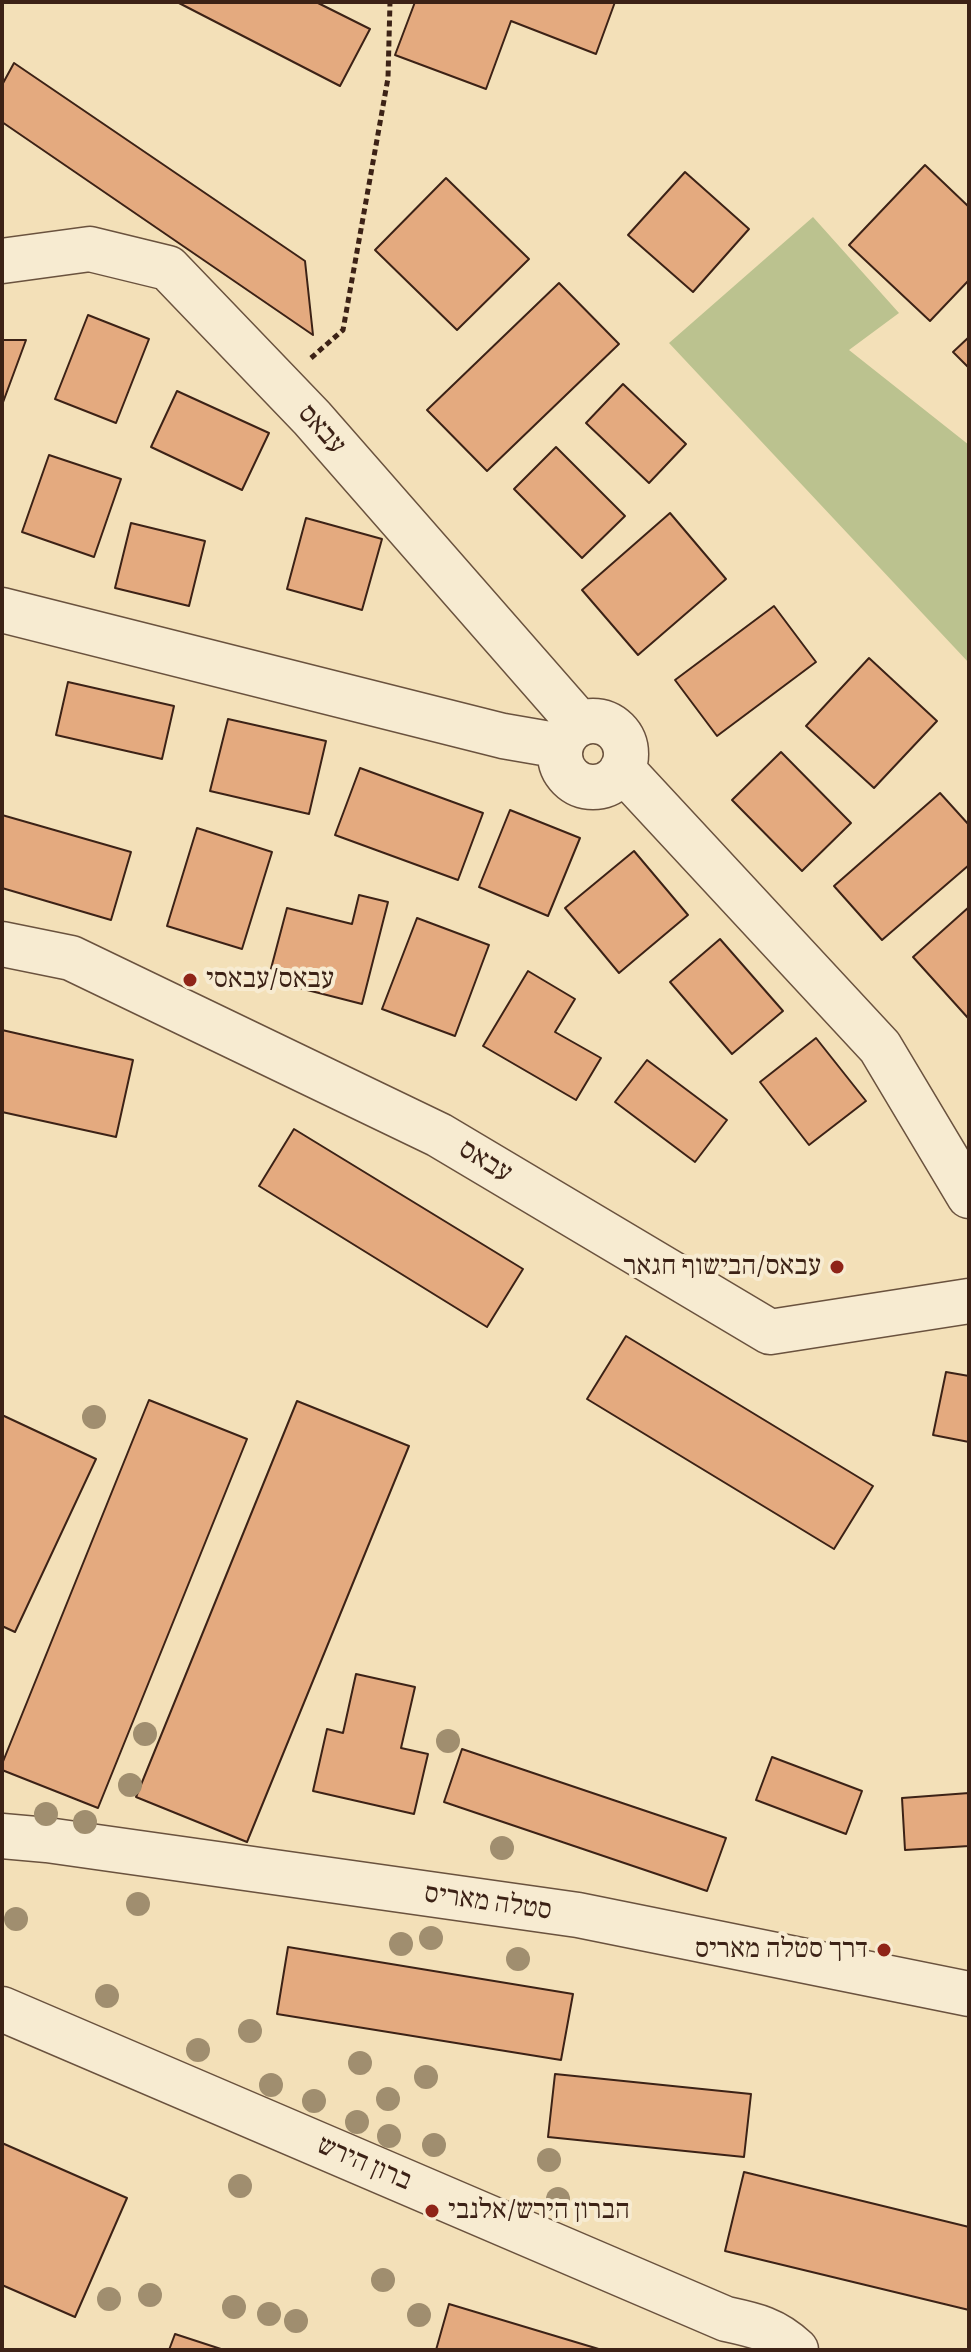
<!DOCTYPE html>
<meta charset="utf-8">
<style>
body{margin:0}
#map{position:relative;width:971px;height:2352px;overflow:hidden;background:#f3e0b8;font-family:Alegreya,serif}
canvas{display:block}
.frame{position:absolute;inset:0;border:4px solid #3c2216;pointer-events:none}
</style>
<div id="map">
<canvas width="971" height="2352"></canvas>
<div class="frame"></div>
</div>
<script>
const ctx = document.querySelector('canvas').getContext('2d');
ctx.lineJoin = 'round';
function paint(path, color) {
  ctx.fillStyle = color;
  ctx.fill(path, 'evenodd');
}
function trace(path, color, width, dash) {
  ctx.strokeStyle = color;
  ctx.lineWidth = width;
  ctx.lineCap = dash ? 'butt' : 'round';
  ctx.setLineDash(dash || []);
  ctx.stroke(path);
}
function label(font, color, halo, rows, align = 'center') {
  ctx.font = font + ' Alegreya,"Frank Ruhl Libre",serif';
  ctx.lineWidth = 8;
  ctx.setLineDash([]);
  ctx.textBaseline = 'middle';
  ctx.strokeStyle = halo;
  ctx.fillStyle = color;
  for (const [text, x, y, turn = 0] of rows) {
    ctx.save();
    ctx.translate(x, y);
    ctx.rotate((+turn || 0) * Math.PI / 180);
    ctx.textAlign = isNaN(turn) ? turn : align;
    if (halo) ctx.strokeText(text, 0, 0);
    ctx.fillText(text, 0, 0);
    ctx.restore();
  }
}
paint(new Path2D(`
 M813,217L899,313L849,350L969,445V663L669,343Z`), '#bbc28f');
const building = new Path2D(`
 M177,2H316L370,29L340,86Z
 M415,2H615L596,54L511,21L486,89L395,55Z
 M14,63L305,261L313,335L2,122V85Z
 M925,165L969,207V280L930,321L849,245Z
 M685,172L749,229L693,292L628,235Z
 M446,178L529,259L457,330L375,250Z
 M559,283L619,344L487,471L427,410Z
 M88,315L149,339L116,423L55,399Z
 M969,337V368L953,352Z
 M2,340H26L2,405Z
 M623,384L686,444L649,483L586,423Z
 M177,391L269,433L242,490L151,447Z
 M556,447L625,516L582,558L514,489Z
 M49,455L121,479L94,557L22,532Z
 M670,513L726,579L638,655L582,590Z
 M306,518L382,539L362,610L287,589Z
 M131,523L205,541L189,606L115,588Z
 M774,606L816,662L717,736L675,680Z
 M869,658L937,721L874,788L806,726Z
 M68,682L174,706L162,759L56,735Z
 M228,719L326,741L309,814L210,791Z
 M781,752L851,823L802,871L732,800Z
 M360,768L483,813L458,880L335,835Z
 M940,793L969,825V865L882,940L834,886Z
 M510,810L580,838L548,916L479,887Z
 M2,815L131,852L111,920L2,888Z
 M197,828L272,852L242,949L167,926Z
 M634,851L688,915L619,973L565,908Z
 M359,895L388,902L362,1004L268,980L287,908L352,924Z
 M969,907V1017L968,1018L913,957Z
 M417,918L489,945L455,1036L382,1009Z
 M720,939L783,1011L732,1054L670,982Z
 M528,971L575,999L555,1032L601,1058L576,1100L483,1046Z
 M2,1030L133,1060L116,1137L2,1112Z
 M816,1038L866,1101L809,1145L760,1082Z
 M647,1060L727,1120L695,1162L615,1102Z
 M294,1129L523,1269L487,1327L259,1186Z
 M626,1336L873,1486L834,1549L587,1399Z
 M946,1372L969,1376V1442L933,1435Z
 M149,1400L247,1439L98,1808L2,1770V1764Z
 M297,1401L409,1446L247,1842L136,1797Z
 M2,1415L96,1459L15,1632L2,1626Z
 M356,1674L415,1687L401,1748L428,1754L414,1814L313,1791L327,1729L343,1733Z
 M462,1749L726,1838L707,1891L444,1802Z
 M772,1757L862,1791L846,1834L756,1800Z
 M969,1793V1846L905,1850L902,1798Z
 M288,1947L573,1994L561,2060L277,2014Z
 M555,2074L751,2094L744,2157L548,2137Z
 M2,2143L127,2198L75,2317L2,2285Z
 M744,2172L969,2227V2310L725,2251Z
 M449,2304L602,2350H436Z
 M175,2334L224,2350H169Z`);
paint(building, '#e4aa7f');
trace(building, '#3c2216', 2);
const minor = new Path2D(`
 M2,261L90,249L168,268L312,418L580,724
 M2,610L503,736L561,746
 M560 754a33 33 0 1 1 66 0a33 33 0 1 1-66 0Z
 M622,769L880,1047L969,1196
 M2,944L71,958L439,1135L770,1332L969,1301
 M2,1836L47,1840L578,1915L969,1994
 M2,2009L726,2319C754,2325 774,2329 796,2350`);
trace(minor, '#6a523e', 47);
trace(new Path2D(`
 M311,358L343,330L388,78L390,2`), '#3c2216', 5, [6, 4]);
trace(minor, '#f7ebd1', 44);
ctx.fillStyle = '#a08e6f';
for (const [x, y] of [
 [94,1417],
 [145,1734],
 [448,1741],
 [130,1785],
 [46,1814],
 [85,1822],
 [502,1848],
 [138,1904],
 [16,1919],
 [431,1938],
 [401,1944],
 [518,1959],
 [107,1996],
 [250,2031],
 [198,2050],
 [360,2063],
 [426,2077],
 [271,2085],
 [388,2099],
 [314,2101],
 [357,2122],
 [389,2136],
 [434,2145],
 [549,2160],
 [240,2186],
 [558,2199],
 [383,2280],
 [150,2295],
 [109,2299],
 [234,2307],
 [269,2314],
 [419,2315],
 [296,2321]
]) {
  ctx.beginPath();
  ctx.arc(x, y, 12, 0, 2 * Math.PI);
  ctx.fill();
}
for (const [x, y, r, color] of [
 [190,980,8,"#8f2418"],
 [837,1267,8,"#8f2418"],
 [884,1950,8,"#8f2418"],
 [432,2211,8,"#8f2418"]
]) {
  const dot = new Path2D();
  dot.arc(x, y, r, 0, 2 * Math.PI);
  ctx.fillStyle = color;
  ctx.fill(dot);
  trace(dot, '#f7ebd1', 3);
}
label('28px', '#3c2216', '#f7ebd1', [
 ["עבאס",321,430,48],
 ["עבאס",485,1162,31],
 ["סטלה מאריס",488,1903,8],
 ["ברון הירש",364,2164,23]
]);
label('28px', '#3c2216', '#f7ebd1', [
 ["עבאס/עבאסי",206,980],
 ["עבאס/הבישוף חגאר",821,1267,"right"],
 ["דרך סטלה מאריס",868,1950,"right"],
 ["הברון הירש/אלנבי",448,2211]
], 'left');
</script>
